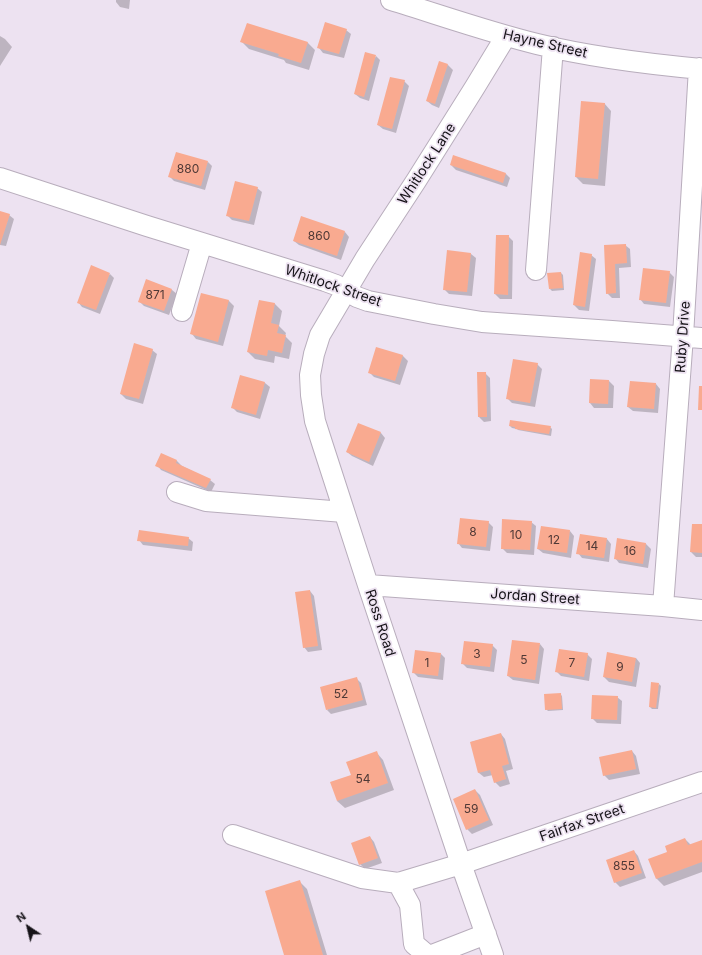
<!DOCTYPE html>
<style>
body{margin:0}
#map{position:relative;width:702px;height:955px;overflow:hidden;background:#ede2f1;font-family:Inter,sans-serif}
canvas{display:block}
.north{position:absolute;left:8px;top:907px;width:40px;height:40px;-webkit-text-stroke:3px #ede2f1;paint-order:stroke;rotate:325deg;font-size:11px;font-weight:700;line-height:16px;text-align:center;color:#161318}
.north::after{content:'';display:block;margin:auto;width:14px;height:18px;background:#161318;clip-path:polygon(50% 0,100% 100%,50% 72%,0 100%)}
</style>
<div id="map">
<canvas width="702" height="955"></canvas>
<div class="north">N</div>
</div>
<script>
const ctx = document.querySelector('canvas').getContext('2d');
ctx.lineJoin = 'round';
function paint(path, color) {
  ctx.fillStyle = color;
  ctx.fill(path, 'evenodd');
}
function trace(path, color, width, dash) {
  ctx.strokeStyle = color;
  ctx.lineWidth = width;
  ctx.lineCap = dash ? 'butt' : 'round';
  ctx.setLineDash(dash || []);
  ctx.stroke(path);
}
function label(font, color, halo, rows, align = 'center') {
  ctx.font = font + ' Inter,sans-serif';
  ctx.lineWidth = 3.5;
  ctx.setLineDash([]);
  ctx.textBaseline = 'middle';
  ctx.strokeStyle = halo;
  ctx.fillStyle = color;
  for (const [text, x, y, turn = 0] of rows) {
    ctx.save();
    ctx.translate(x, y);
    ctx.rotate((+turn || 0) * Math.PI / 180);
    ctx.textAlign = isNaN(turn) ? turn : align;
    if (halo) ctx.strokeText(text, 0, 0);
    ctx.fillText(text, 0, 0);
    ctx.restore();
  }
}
paint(new Path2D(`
 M116,0H130L129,9L120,7L116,2Z
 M247,24L308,43L315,50L309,70L286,63L284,60L249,49L242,42Z
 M346,30L351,34L344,58L323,53L319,48Z
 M0,36L5,39L12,47L0,66Z
 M376,56L380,60L369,101L360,98L355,94Z
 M440,63L448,65L453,70L439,108L432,105L427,101Z
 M404,81L409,86L396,133L383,129L378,125Z
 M604,103L611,111L605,186L583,184L576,177Z
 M208,162L212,166L205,190L174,181L170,177Z
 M451,165L506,174L510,178L507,187L456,170Z
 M257,188L262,192L254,225L232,220L227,215Z
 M0,212L9,215L14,219L6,246L0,245Z
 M345,232L349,237L341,260L299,245L294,241Z
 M508,236L513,241L512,299H500L495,294Z
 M625,245L630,249L631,267L619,268L620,298H612L607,293L605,246Z
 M448,251L471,254L476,258L472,296L449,294L444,289Z
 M591,255L596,259L589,311L579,310L574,305Z
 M669,272L674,277L670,307L644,304L640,299Z
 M561,273L563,275L564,290L552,291L550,289Z
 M110,274L114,278L100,314L82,307L78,302Z
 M146,281L172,290L177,294L169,315L144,306L139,301Z
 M202,294L229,301L234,306L223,346L196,339L192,334Z
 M260,301L275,304L282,311L279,326L286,333L285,336L292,343L289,359L275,356L274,363L255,359L248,352Z
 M377,348L403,356L408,361L400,385L374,377L370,373Z
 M152,350L157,354L143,404L126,399L121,394Z
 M537,364L542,369L535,407L512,403L507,398Z
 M478,373H485L490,378L491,421L484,422L479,417Z
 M241,376L265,383L270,387L260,419L237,412L232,407Z
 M591,380L609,381L614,386L613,408H594L590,403Z
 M656,384L660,389L658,413L633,411L628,407Z
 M359,424L381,433L385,438L373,466L352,456L347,452Z
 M510,426L550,427L552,429L551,436L518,430L517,429L512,428Z
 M162,454L177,461L182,466L210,480L215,484L211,492L161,470L157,465Z
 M488,522L493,527L490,551L462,548L458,543Z
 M531,522L536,526L534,555L507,553L502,548Z
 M702,525V557H696L691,552Z
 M570,531L574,536L571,558L543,553L538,549Z
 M188,538L193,542L192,551L143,545L139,540Z
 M607,539L611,544L609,562L582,558L578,553Z
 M618,539L646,544L651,549L648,568L619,563L615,558Z
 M310,591L314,596L322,650L308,652L304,647Z
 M540,644L544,649L539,684L513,680L508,676Z
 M492,645L497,650L494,672L467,668L463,664Z
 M441,654L445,658L443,680L418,677L414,673Z
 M587,654L592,659L589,681L561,676L557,672Z
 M636,658L640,663L636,687L609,682L604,677Z
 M356,678L361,683L367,705L331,714L327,710Z
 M659,684L661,686L658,709H652L650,707Z
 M560,694L562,696L563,710L548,711L546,709Z
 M617,697L622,701L621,724L597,723L592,718Z
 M501,734L505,739L513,769L506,771L510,784L500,787L495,782L493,775L484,777L479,773L471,742Z
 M632,751L636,756L640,774L609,780L604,775Z
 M376,752L383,760L394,790L345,808L337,801L352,776Z
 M475,790L480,795L493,825L472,834L467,829Z
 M370,837L374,842L382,863L365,869L360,864Z
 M685,839L691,845L702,841V872L664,886L657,879L649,860L669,852Z
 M634,851L638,856L646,878L620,887L615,882Z
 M300,882L307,889L327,955H285Z`), '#0003');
paint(new Path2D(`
 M325,22L347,29L339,54L317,48Z
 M247,23L308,42L301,63L278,56L279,54L240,42Z
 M365,52L376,55L364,97L354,94Z
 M439,61L448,64L435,104L426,101Z
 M390,77L405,80L392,129L377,125Z
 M581,101L605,103L598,179L575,177Z
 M176,152L208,161L201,186L168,177Z
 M453,155L506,173L503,183L450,165Z
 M235,181L258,187L249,221L226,216Z
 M0,211L10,214L0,245Z
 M301,216L345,231L337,256L293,241Z
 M496,235H509L508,295L494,294Z
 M626,244L627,263L615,264L616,293L606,294L604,245Z
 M447,250L471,253L467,292L443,290Z
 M580,252L592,254L585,307L573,305Z
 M91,265L110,273L96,310L77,303Z
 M643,268L670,271L666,303L639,300Z
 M561,272L563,288L549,289L547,273Z
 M146,279L172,289L164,311L138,302Z
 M201,293L229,300L218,342L190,334Z
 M259,300L275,303L271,323L279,325L277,333L286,335L282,353L268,350L267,356L247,352Z
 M134,343L153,349L139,399L120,394Z
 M376,347L403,355L395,381L368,373Z
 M513,359L538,363L530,403L506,399Z
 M477,372H486L487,417H478Z
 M240,375L265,382L256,415L231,408Z
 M590,379L609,380L608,404L589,403Z
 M630,381L656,383L654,409L627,407Z
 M699,386H702V410H698Z
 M510,420L551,426L549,434L515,429V427L509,426Z
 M358,423L381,432L369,462L346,452Z
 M161,453L177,460L176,463L211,479L206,488L155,466Z
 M460,518L489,521L486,547L457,544Z
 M502,519L532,521L530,550L501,549Z
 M692,524H702V553L690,552Z
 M541,526L570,530L567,553L537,549Z
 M139,530L189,537L188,546L137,541Z
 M580,534L607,538L604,558L576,554Z
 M617,538L646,543L643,564L614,559Z
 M310,590L318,646L303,648L295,592Z
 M512,640L540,643L535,680L507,676Z
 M464,641L493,644L490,667L461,664Z
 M559,649L588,653L584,677L555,672Z
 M415,650L441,653L438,676L412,673Z
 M607,652L636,658L632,682L603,677Z
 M357,677L363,700L326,710L320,687Z
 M651,682L659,683L656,708L649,707Z
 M561,693L562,709L545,710L544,694Z
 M592,695L618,696L617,720L591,719Z
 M501,733L509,764L502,766L506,779L494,783L490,770L478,773L470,742Z
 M632,750L636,769L603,776L599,757Z
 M377,751L388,783L337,801L330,782L351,775L346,762Z
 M475,789L489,820L466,830L453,799Z
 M370,836L378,858L359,865L351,843Z
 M685,838L688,845L702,840V862L656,879L648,859L667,852L665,846Z
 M634,850L642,873L614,883L606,860Z
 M300,880L323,955H284L265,891Z`), '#f9aa90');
const minor = new Path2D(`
 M391,0C440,15 488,32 537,44C590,57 647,64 702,69
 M0,178L147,226L325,281L336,285L357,297L368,301L434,314L482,322L612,331L702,338
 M536,270L553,47
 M182,311L202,243
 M177,492L206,501L344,512
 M368,585L663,606L702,610
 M663,606L683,336L699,68
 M233,835L362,878L398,883L410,905L414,944L427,955
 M398,883L461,864L702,782
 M432,955L486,934
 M493,955L461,864L368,585L323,446L315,421L311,395L310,375L314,354L320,335L365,259L416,181L475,87L506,36`);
trace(minor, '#b8adbc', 22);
trace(minor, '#fff', 20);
label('12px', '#4f3936', null, [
 ["880",188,169],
 ["860",319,236],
 ["871",155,295],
 ["8",473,532],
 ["10",516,535],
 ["12",554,540],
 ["14",592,546],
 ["16",630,551],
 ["3",477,654],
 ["5",524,660],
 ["1",427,663],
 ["7",572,663],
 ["9",620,667],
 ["52",341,694],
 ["54",363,779],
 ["59",471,809],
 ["855",624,866]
]);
label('14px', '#161318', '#ede2f1', [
 ["Hayne Street",545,44,13],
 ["Whitlock Lane",427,164,-57],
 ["Whitlock Street",333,286,19],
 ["Ruby Drive",683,337,-86],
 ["Jordan Street",535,597,4],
 ["Ross Road",380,623,72],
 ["Fairfax Street",582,823,-19]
]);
</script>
